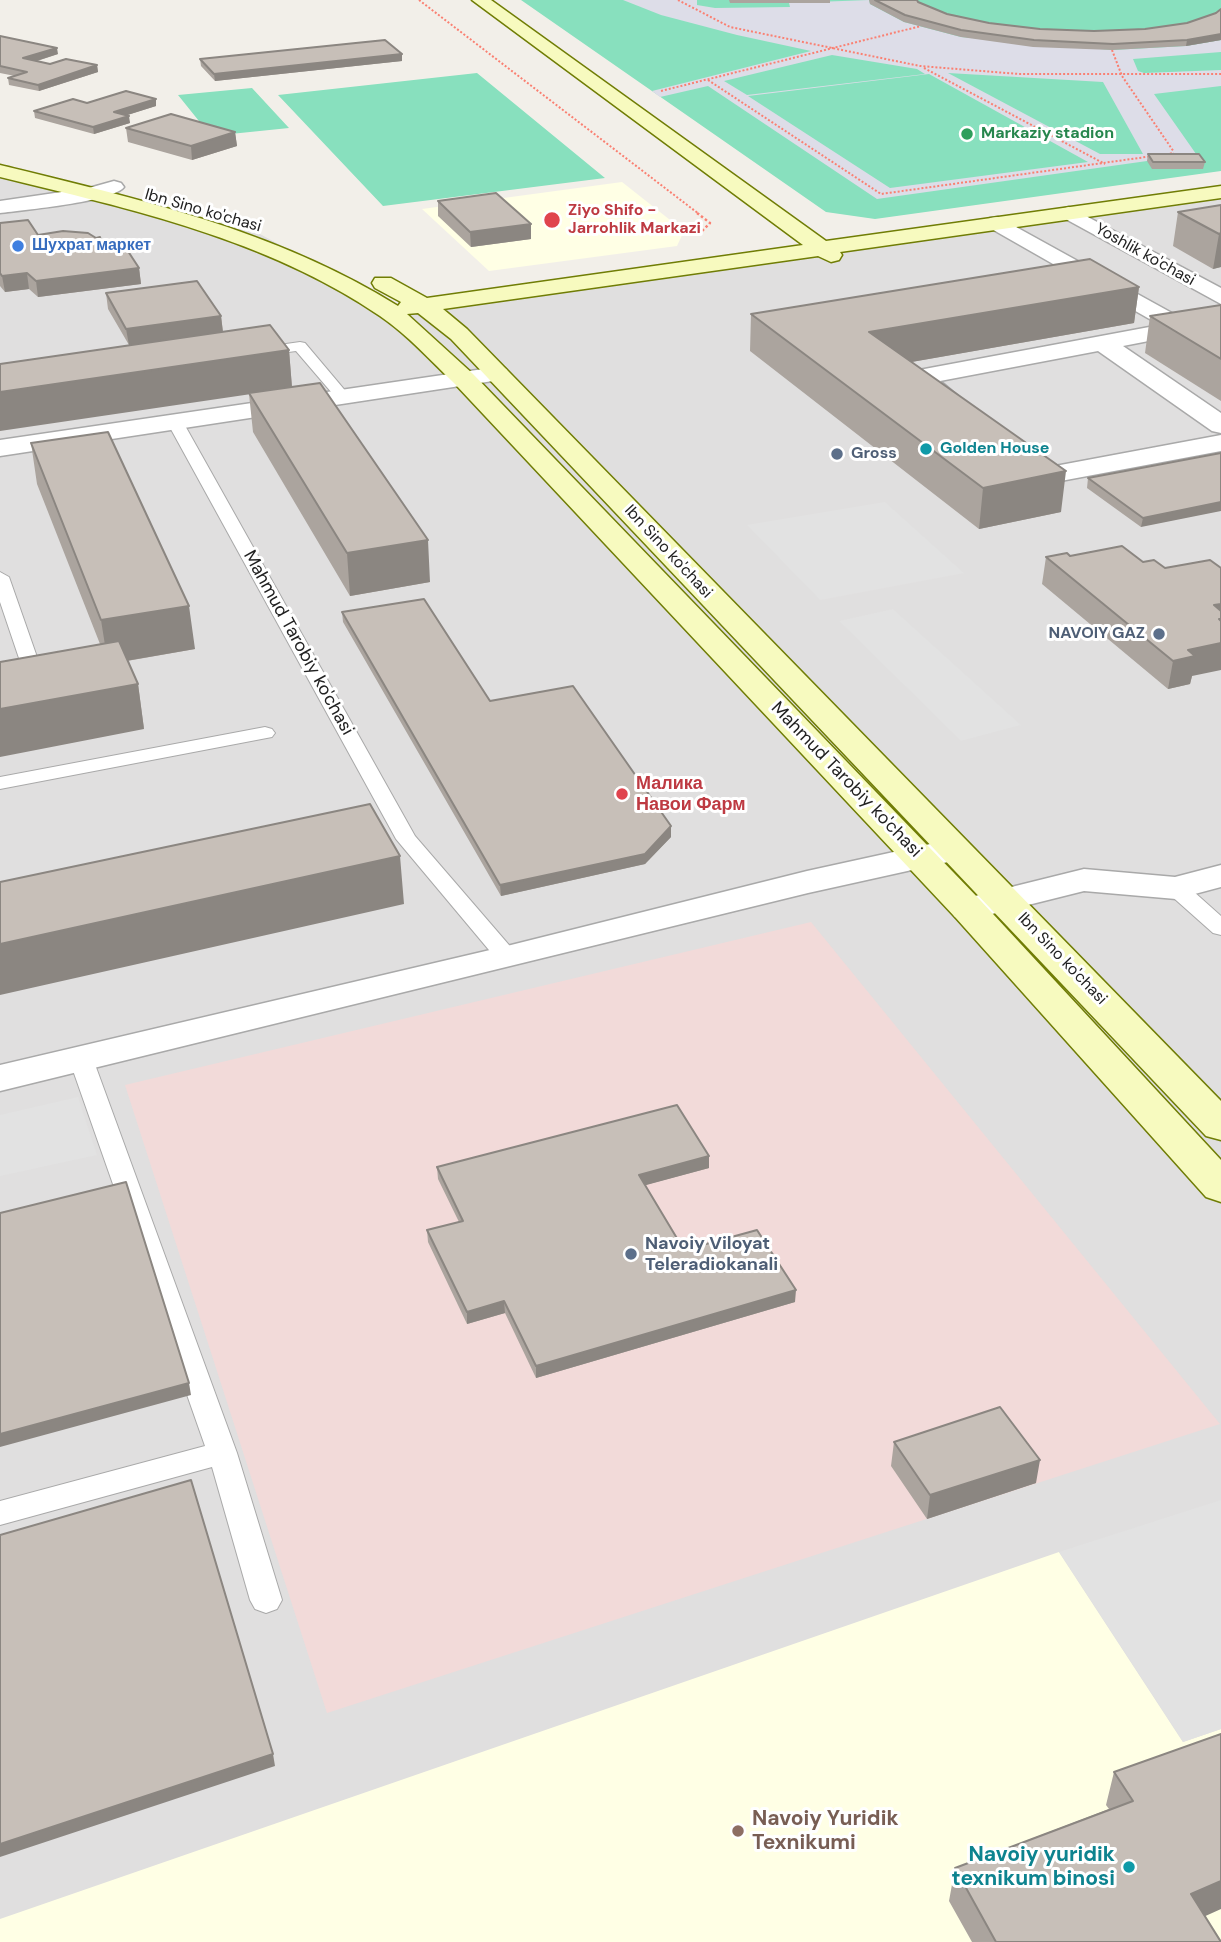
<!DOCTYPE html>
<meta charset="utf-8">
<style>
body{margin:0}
canvas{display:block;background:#f2efe9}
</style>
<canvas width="1221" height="1942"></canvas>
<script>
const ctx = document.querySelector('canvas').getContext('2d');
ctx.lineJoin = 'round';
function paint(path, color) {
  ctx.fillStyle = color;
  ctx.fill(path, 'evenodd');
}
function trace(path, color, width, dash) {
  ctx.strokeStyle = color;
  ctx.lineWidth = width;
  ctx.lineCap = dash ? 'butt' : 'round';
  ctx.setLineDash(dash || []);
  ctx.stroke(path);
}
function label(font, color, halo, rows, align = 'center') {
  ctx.font = font + ' "DM Sans",sans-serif';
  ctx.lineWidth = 6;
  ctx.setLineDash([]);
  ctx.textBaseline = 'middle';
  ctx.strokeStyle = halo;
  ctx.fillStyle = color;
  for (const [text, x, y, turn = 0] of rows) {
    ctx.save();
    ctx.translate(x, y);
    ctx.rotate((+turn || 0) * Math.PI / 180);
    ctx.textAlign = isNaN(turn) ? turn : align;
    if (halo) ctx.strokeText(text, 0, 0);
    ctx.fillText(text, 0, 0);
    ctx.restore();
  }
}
paint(new Path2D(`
 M0,165L99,189L260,234L390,305L1221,188V1942H0Z`), '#e0dfdf');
paint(new Path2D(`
 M811,922L1220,1424L327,1713L125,1085Z`), '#f2dad9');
paint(new Path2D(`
 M622,182L684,231L677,246L489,271L422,209Z
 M1059,1552L1183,1742L1221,1729V1942H0V1919Z`), '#ffffe5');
paint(new Path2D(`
 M521,0H1221V171L875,219L826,212Z
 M477,73L605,178L383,206L278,95Z
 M252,88L289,128L211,136L178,95Z`), '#88e0be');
paint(new Path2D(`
 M885,502L964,573L820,600L747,525Z
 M893,609L1021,725L961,741L839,621Z
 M78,1097L97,1155L0,1176V1115Z
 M1221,1500V1729L1183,1742L1059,1552Z`), '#e2e2e2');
paint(new Path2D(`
 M623,0H697V5L715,8L790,7L789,3L869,0L870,4L904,22L961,37L1112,50L1186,46L1221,40V52L1133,59L1138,71L1144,73L1221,70V86L1154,94L1201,161H1147L877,199L708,86L660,97L652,91L811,51L737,35L661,15ZM832,55L917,69L925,74L747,95L724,81ZM948,73L1103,82L1143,154H1100ZM929,74L1088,162L890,188L748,96Z`), '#dddde8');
const lane = new Path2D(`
 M300,342L305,343L348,394L350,397L348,400H338L296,351L258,356L251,352L258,348Z
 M175,417L183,422L415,836L515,952L518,957L515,962H499L396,839L167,422Z
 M0,572L9,577L44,677L42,681L0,689V677L24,673L0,602Z
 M265,727L272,729L275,733L272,737L0,789V777Z
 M1176,882L1184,883L1221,916V935L1213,933L1168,893L1165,888L1168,883Z
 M81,1051L89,1054L93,1059L237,1453L282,1600L277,1609L266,1613L255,1609L250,1600L212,1467L0,1525V1501L205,1446L69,1059L73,1054Z`);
const street = new Path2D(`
 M114,181L121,183L124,187C113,202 23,210 0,213V201L89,188Z
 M1069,207L1221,288V304L1062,217L1058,213L1062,209Z
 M998,217L1190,323L1194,328L1190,333L1123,346L1221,413V433L1212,431L1098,351L940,381L965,402L961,407C941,412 925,394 910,382L907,377L910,372L919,370L1160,325L990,228L987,223L990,218Z
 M497,367L506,369L509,374L506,379L0,456V440Z
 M1221,435V451L1050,483L1040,481L1010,454L1014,448C1032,444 1042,455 1055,466Z
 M953,839L966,842L971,850L966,858L808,893L0,1091V1065L507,946L807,871Z
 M1221,865V887L1176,899L1084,891L968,920L955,917L949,909L955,901L1084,869L1175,877Z`);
const secondary = new Path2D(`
 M472,0H491L826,241L1221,186V198L840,252L842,255L839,260L831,262L818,256L443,309L467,329L1221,1101V1140L1206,1136L451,339L418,313L407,314L473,374L981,901L1221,1160V1202L1206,1197L955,917L455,384C431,361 408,335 380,316C267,239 131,209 0,177V165C139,199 276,230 398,306L401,302L375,288L372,283L375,278H391L427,298L803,245Z`);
trace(lane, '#a9a9a9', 2);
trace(street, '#a9a9a9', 3);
trace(secondary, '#707d05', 3);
trace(new Path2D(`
 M419,0L699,214
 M678,0L730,27L920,66L1019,74H1221
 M1112,50L1122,76L1174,152
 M924,68L1105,164
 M708,80L881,194L1153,156
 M661,91L921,26
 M1162,155L1174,153`), '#fa8072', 2, [2, 2]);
trace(new Path2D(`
 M697,213L710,223L700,233`), '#fa8072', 2.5, [2.5, 2.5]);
paint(lane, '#fff');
paint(street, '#fff');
paint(secondary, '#f7fabf');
paint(new Path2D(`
 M729,0H830V3H730Z
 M869,0H917L918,2L947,14L989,23L1040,29L1094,31L1145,29L1187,23L1216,13L1221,9V40L1186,46L1112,50L1033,47L961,37L904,22L870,4Z
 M0,36L58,54L37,61L50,64L97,65L98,72L39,91L9,85L8,78L15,76L0,73Z
 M200,59L402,61L215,81L201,66Z
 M87,103L156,106L127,115L130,123L94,134L35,118L34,111Z
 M126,128L235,132L237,146L192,160L128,142Z
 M1148,154L1205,162L1203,169H1152L1147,161Z
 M438,201L531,224V239L471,247L438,216Z
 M1221,205V267L1213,269L1173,246L1178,212Z
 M0,223L38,235L103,246L139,268L141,284L38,297L29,289L5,292L0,286Z
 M1139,287L1134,323L911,362L1061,512L979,529L750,351L751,314Z
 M106,293L221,316L223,332L289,350L292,387L430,582L350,596L253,432L249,394L129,345L108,309Z
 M1221,305V401L1145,353L1150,316Z
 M31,443L195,649L127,661L138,684L144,729L100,644L37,484Z
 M1221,453L1141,527L1087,488L1088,478Z
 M1070,556L1143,562L1165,568L1192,676L1190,684L1168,689L1042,584L1046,557Z
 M342,612L490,701L671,826V837L645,864L501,896L343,622Z
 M437,1167L709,1168L645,1185L684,1250L795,1302L536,1378L505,1313L467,1324L428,1242L427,1230L459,1222L438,1179Z
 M894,1442L1036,1483L927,1519L891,1466Z
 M1114,1772L1221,1942H972L949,1901L955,1868L1109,1809L1106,1805Z`), '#aba49e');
paint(new Path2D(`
 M1221,34V40L1186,46L1187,40Z
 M57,48L58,54L24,65L23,58Z
 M402,54V61L215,81L214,74Z
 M97,65L98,72L39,91L38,85Z
 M156,99V106L115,119L114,112Z
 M129,116L130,123L94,134L93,127Z
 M235,132L237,146L192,160L191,146Z
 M531,224V239L471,247L470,232Z
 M1221,233V267L1213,269L1219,234Z
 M139,268L141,284L38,297L36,281Z
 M27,273L29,289L5,292L2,276Z
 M1139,287L1134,323L866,370L869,332Z
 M221,316L223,333L129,345L126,329Z
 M289,350L292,388L0,431V392Z
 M1066,471L1061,512L979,529L983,488Z
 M1221,502V511L1141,527L1143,518Z
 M428,540L430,582L350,596L347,553Z
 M1221,604V670L1192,676L1190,684L1168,689L1173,661L1188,650L1214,605Z
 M189,606L195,649L108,664L101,620Z
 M138,684L144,729L0,757V709Z
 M671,826V837L645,864L501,896L500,885Z
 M400,856L404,904L0,995V944Z
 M709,1156V1168L639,1187V1175Z
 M796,1290L795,1302L536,1378V1366Z
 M504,1301L505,1313L467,1324V1312Z
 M189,1383L191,1395L0,1447V1434Z
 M1040,1460L1036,1483L927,1519L930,1495Z
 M273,1754L275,1766L0,1857V1844Z
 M1221,1881V1909L1181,1927L1191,1894Z`), '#8b8681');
const building = new Path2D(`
 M875,0H917L918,2L947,14L989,23L1040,29L1094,31L1145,29L1187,23L1216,13L1221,9V34L1187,40L1113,44L1034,40L961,30L905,15Z
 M0,36L57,48L23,58L50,64L66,59L97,65L38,85L8,78L27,72L0,66Z
 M385,40L402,54L214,74L200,59Z
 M126,91L156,99L114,112L129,116L93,127L34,111L73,99L87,103Z
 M171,114L235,132L191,146L126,128Z
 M1148,154H1199L1205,162H1153Z
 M496,193L531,224L470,232L438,201Z
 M1221,205V233L1219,234L1178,212Z
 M28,220L38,235L63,231L88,233L96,238L100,237L103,246L122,242L139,268L36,281L27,273L2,276L0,273V223Z
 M1090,259L1139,287L869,332L1066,471L983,488L751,314Z
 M197,281L221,316L126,329L106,293Z
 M1221,305V359L1150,316Z
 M270,325L289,350L0,392V364Z
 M320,383L428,540L347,553L249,393Z
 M108,432L189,606L101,620L31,443Z
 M1221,453V502L1143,518L1088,478Z
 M1122,546L1143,562L1154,560L1165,568L1210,560L1221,568V604L1214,605L1221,611V619H1219L1221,621V643L1188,650L1195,656L1173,661L1046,557L1067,553L1070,556Z
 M424,599L490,701L573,686L671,826L645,854L500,885L342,612Z
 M119,641L138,684L0,709V662Z
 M370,804L400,856L0,944V882Z
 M677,1105L709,1156L639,1175L684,1250L757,1230L796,1290L536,1366L504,1301L467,1312L427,1230L463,1221L437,1167Z
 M126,1182L189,1383L0,1434V1213Z
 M1000,1407L1040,1460L930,1495L894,1442Z
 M191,1480L273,1754L0,1844V1535Z
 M1221,1734V1881L1191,1894L1221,1942H996L955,1868L1133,1801L1114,1772Z`);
paint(building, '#c7bfb8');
trace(building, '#8b8681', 2);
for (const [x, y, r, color] of [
 [967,134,7,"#2e9e5b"],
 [552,220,9,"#e0444e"],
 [18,246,7,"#3f7fe0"],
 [926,449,7,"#0f9aa8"],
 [837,454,7,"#5c6f8a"],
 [1159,634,7,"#5c6f8a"],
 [622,794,7,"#e0444e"],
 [631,1254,7,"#5c6f8a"],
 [738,1831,7,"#8d6e63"],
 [1129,1867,7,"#0f9aa8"]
]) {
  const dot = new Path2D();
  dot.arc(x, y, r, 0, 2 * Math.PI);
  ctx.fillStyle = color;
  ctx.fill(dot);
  trace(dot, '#fff', 2.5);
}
label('bold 16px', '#27864d', '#fff', [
 ["Markaziy stadion",981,134]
], 'left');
label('16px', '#222', '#fff', [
 ["Ibn Sino ko'chasi",203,211,16],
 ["Yoshlik ko'chasi",1145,255,29],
 ["Ibn Sino ko'chasi",668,552,47],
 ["Ibn Sino ko'chasi",1062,959,46]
]);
label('bold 16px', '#be3a42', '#fff', [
 ["Ziyo Shifo -",568,211],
 ["Jarrohlik Markazi",568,229]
], 'left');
label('bold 16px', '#366cbe', '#fff', [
 ["Шухрат маркет",32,246]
], 'left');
label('bold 16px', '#0d838f', '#fff', [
 ["Golden House",940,449]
], 'left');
label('bold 16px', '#4e5e75', '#fff', [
 ["Gross",851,454],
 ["NAVOIY GAZ",1145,634,"right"]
], 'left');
label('18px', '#222', '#fff', [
 ["Mahmud Tarobiy ko'chasi",298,643,61],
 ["Mahmud Tarobiy ko'chasi",846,780,46]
]);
label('bold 18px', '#be3a42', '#fff', [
 ["Малика",636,784],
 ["Навои Фарм",636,805]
], 'left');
label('bold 18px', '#4e5e75', '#fff', [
 ["Navoiy Viloyat",645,1244],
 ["Teleradiokanali",645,1265]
], 'left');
label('bold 21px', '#785e54', '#fff', [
 ["Navoiy Yuridik",752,1819],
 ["Texnikumi",752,1843]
], 'left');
label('bold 21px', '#0d838f', '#fff', [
 ["Navoiy yuridik",1115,1855],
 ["texnikum binosi",1115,1879]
], 'right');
</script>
